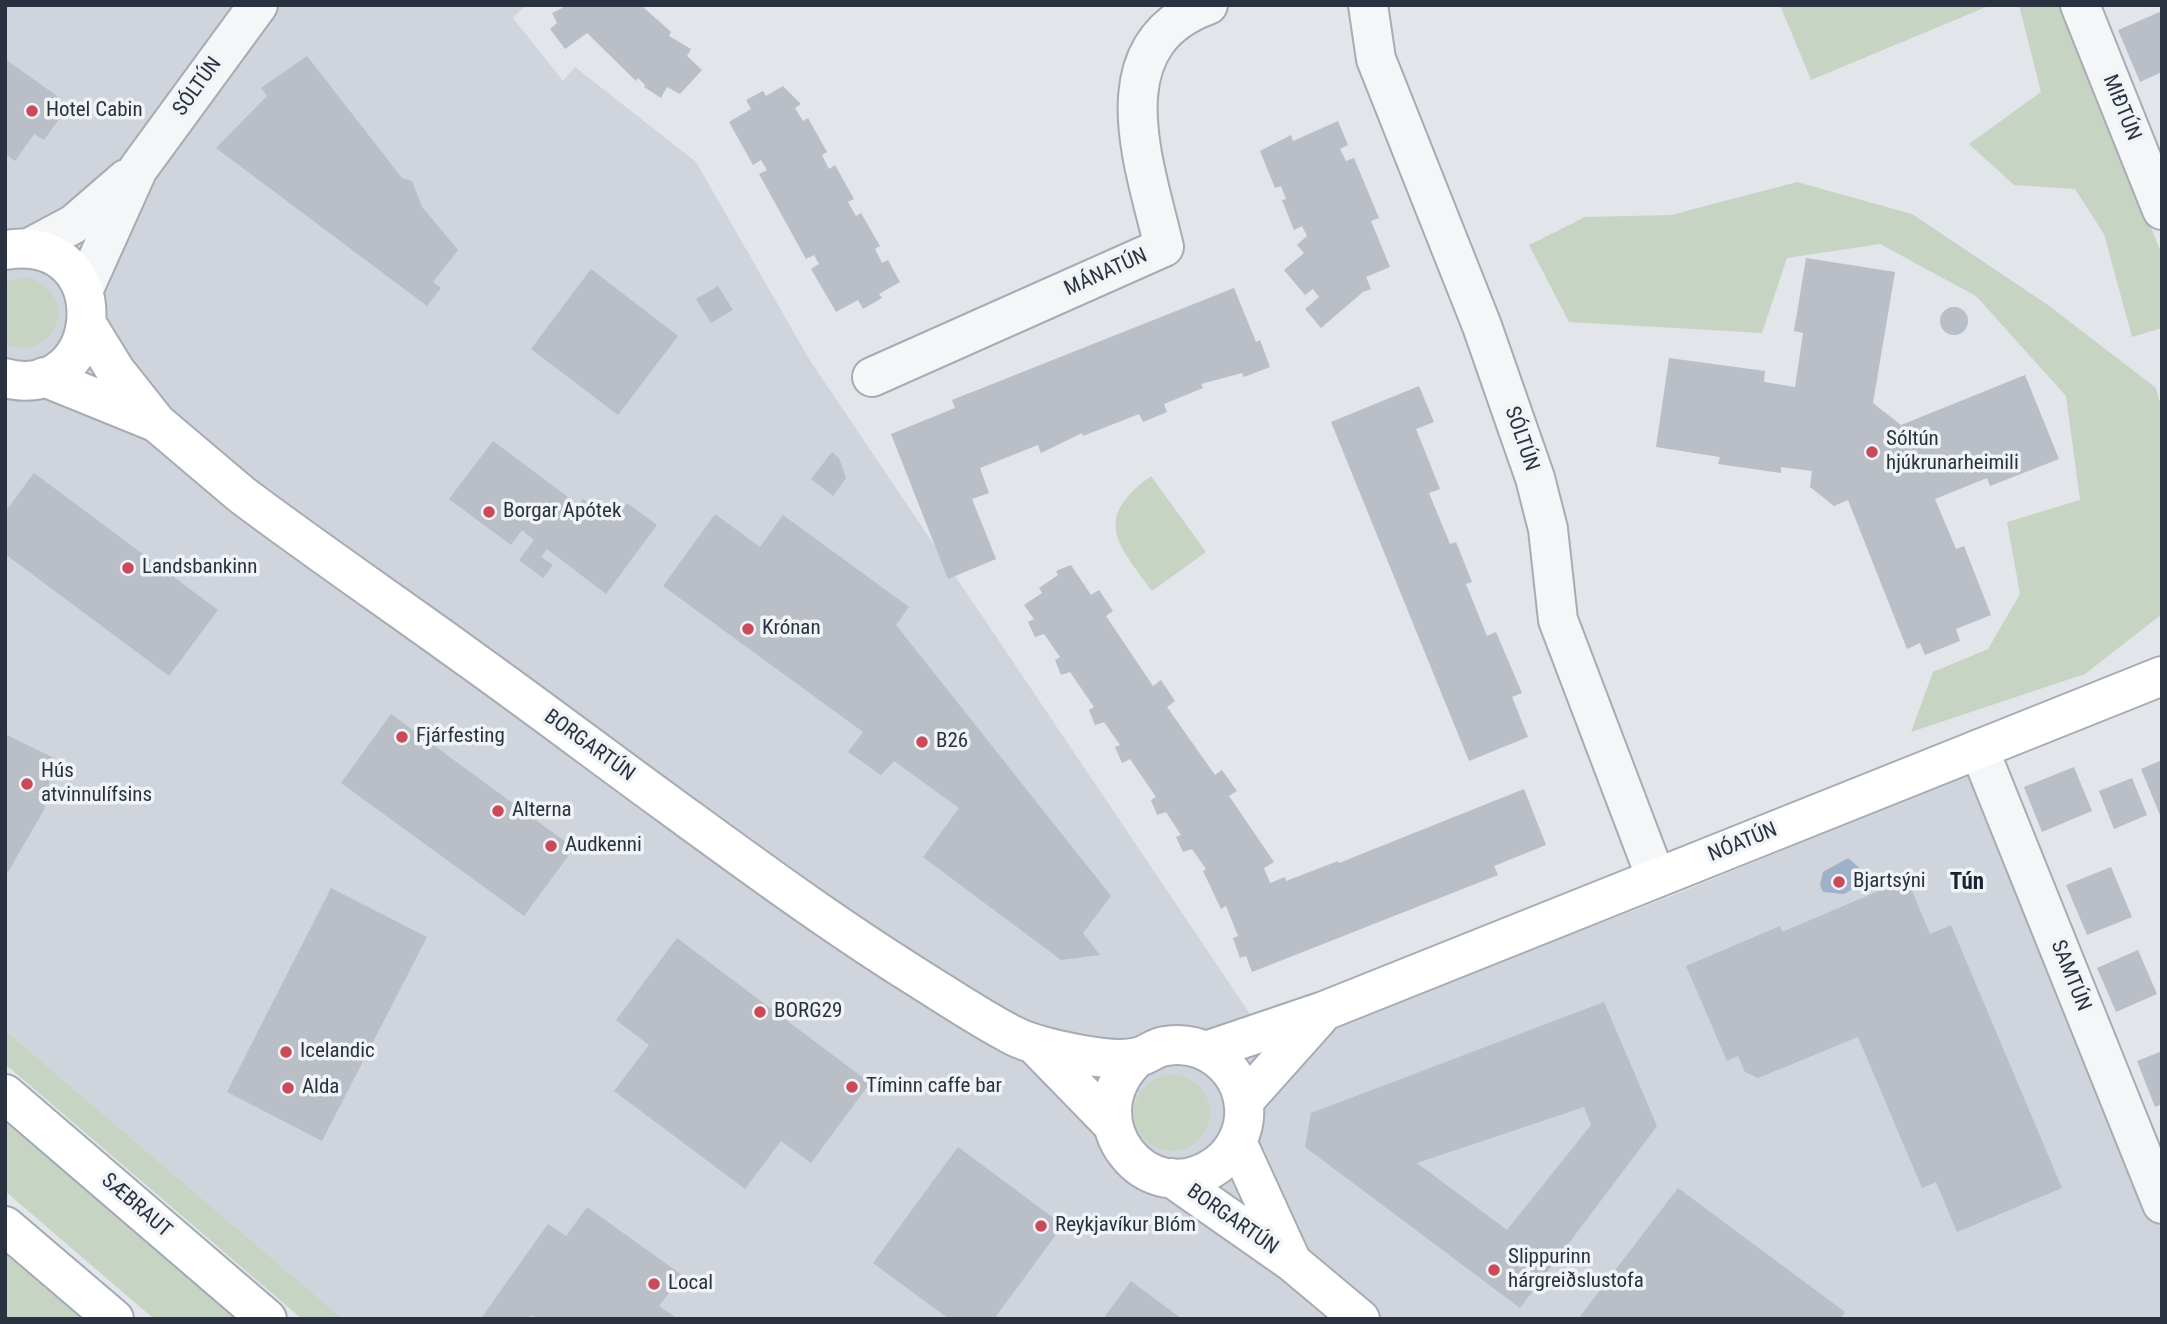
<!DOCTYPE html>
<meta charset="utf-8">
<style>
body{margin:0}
#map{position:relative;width:2167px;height:1324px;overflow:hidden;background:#e2e5ea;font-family:"Roboto Condensed",sans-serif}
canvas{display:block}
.frame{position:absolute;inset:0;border:7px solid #2a3241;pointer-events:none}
</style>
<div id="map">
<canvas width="2167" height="1324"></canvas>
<div class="frame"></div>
</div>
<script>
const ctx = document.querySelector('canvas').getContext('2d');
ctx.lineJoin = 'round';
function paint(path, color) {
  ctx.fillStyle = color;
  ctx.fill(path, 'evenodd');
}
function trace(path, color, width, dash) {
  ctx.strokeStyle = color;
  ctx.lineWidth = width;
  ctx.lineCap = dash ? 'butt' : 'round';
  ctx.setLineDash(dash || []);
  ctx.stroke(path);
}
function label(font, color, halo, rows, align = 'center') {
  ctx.font = font + ' "Roboto Condensed",sans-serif';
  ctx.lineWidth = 7;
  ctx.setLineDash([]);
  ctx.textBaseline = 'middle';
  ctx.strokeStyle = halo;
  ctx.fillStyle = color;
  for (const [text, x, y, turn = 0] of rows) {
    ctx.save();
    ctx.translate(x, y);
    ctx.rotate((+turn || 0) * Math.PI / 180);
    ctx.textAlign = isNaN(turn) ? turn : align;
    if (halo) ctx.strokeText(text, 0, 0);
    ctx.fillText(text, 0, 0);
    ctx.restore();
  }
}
paint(new Path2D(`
 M5,5H526L513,18L563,81L575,67L696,162L809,359L1273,1048L1669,897L1972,773L2162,1230V1319H343L5,1030Z`), '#d0d4dc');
paint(new Path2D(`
 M1780,5H1991L1811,80Z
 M2019,5H2063L2162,255V328L2132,337L2104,234L2075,189L2014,185L1969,144L2041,92Z
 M1797,182L1912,214L2048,305L2156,388L2162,410V614L2085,674L1911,732L1933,672L1988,649L2020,594L2007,522L2080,500L2066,396L1976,296L1880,244L1787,258L1762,333L1569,322L1529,245L1585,217L1671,215Z
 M26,277C83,292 57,365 5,344V282Z
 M1151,476L1206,552L1152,591C1117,543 1092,519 1151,476Z
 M5,1030L343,1319H302L5,1064Z
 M1134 1113a38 38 0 1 1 76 0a38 38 0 1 1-76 0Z
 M5,1122L239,1319H154L5,1191Z
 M5,1247L89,1319H5Z`), '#c7d4c3');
paint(new Path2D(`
 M1848,858L1862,870L1858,886L1844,894L1823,892L1820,885L1823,872Z`), '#9eb1c9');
paint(new Path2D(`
 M568,5L643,7L671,32L669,36L691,49L687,56L702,70L680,94L667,87L661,98L644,87L645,85L638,78L636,81L587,33L565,49L550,29L557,23L552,13Z
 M2162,11V72L2140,82L2118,30Z
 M307,56L402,178L412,181L422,207L458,250L433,282L441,288L427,306L216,148L267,96L261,88Z
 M5,59L60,98L53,107L62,115L44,140L34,134L15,161L5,154Z
 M783,86L801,104L795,108L803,121L808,118L827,152L822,155L829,169L835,165L854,199L848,202L856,216L861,213L880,246L875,249L882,263L888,260L900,282L879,294L882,298L863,309L858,300L836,312L811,269L819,264L814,255L806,259L759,174L767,170L761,160L753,165L729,122L751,109L746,100L763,91L766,96Z
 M1338,121L1348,145L1340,149L1346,161L1354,158L1379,218L1371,221L1390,267L1366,277L1371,289L1363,292L1321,328L1305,309L1319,297L1313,289L1305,295L1284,270L1304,253L1297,245L1307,236L1302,226L1294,230L1282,200L1286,199L1281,186L1275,188L1260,151L1291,135L1293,141Z
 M1806,258L1895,272L1873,403L1901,425L2025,375L2059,459L1990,486L1987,478L1935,499L1956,549L1964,546L1991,615L1956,629L1960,641L1925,655L1920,643L1907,649L1848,500L1834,506L1810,487L1812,471L1781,467V473L1718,464L1720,457L1656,447L1669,358L1765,371L1764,382L1795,387L1803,333L1794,331Z
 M591,269L678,336L618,415L531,349Z
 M718,286L733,310L711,323L696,299Z
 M1234,288L1256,342L1260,340L1270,367L1244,377L1242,373L1201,384L1203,388L1164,404L1167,412L1143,422L1139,414L1083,436L1082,433L1041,453L1038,445L980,468L989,493L972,499L996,559L948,579L891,434L955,408L952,400Z
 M1940 321a14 14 0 1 1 28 0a14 14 0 1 1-28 0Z
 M1419,386L1434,422L1416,429L1440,489L1429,493L1450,544L1456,542L1472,582L1466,584L1487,636L1496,632L1522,693L1512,697L1528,737L1469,761L1331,422Z
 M493,441L568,497L564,502L575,510L583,499L613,521L627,503L657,525L606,594L547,549L541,557L553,565L543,578L519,560L534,540L522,530L511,545L449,499Z
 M832,452L839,458L846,478L833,496L811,479Z
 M34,473L218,610L169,676L5,554V512Z
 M715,514L760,547L783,515L909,607L896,625L1111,896L1083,933L1100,955L1061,960L923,857L959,808L894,761L881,775L848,752L863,732L663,586Z
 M1071,565L1091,595L1099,590L1113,611L1106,616L1153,686L1161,680L1175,701L1167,707L1215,775L1222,770L1237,791L1229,796L1274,862L1264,868L1270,883L1285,877L1286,881L1338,861L1339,863L1524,789L1546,845L1494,866L1498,875L1252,972L1246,956L1240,958L1233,938L1238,936L1226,906L1221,909L1203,871L1206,869L1192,849L1183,852L1176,837L1181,835L1166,812L1157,815L1151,800L1156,797L1130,759L1122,763L1115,747L1120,745L1104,722L1095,725L1089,710L1094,707L1070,672L1061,675L1055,660L1060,657L1044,634L1035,637L1028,622L1034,619L1024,605L1042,593L1039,588L1058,575L1056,571Z
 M391,714L574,848L524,916L341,783Z
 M5,734L54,758L44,810L5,877Z
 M2162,760V820L2141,769Z
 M2074,767L2092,811L2042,832L2024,787Z
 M2132,778L2147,815L2114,829L2099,791Z
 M2111,867L2132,917L2087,935L2066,885Z
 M1907,879L1930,934L1951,925L2062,1188L1957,1232L1936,1182L1922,1188L1858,1037L1758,1078L1745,1072L1738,1056L1727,1061L1686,966L1780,926L1782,932Z
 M331,888L427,937L322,1141L227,1092Z
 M677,938L870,1083L811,1163L781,1141L745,1189L614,1091L649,1045L616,1020Z
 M2138,950L2157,994L2116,1012L2097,968Z
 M1604,1002L1657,1126L1520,1308L1305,1147L1311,1113ZM1584,1107L1591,1125L1507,1230L1417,1163Z
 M2162,1051V1104L2155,1107L2137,1061Z
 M958,1147L1063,1225L994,1319H949L873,1263Z
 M1678,1188L1845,1312L1840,1319H1578Z
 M587,1207L682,1275L659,1306L678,1319H537L531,1315L528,1319L482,1317L548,1224L566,1236Z
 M1131,1281L1182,1319H1103Z`), '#b9bec7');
const street = new Path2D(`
 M1368,5L1376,59L1482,326L1535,478L1548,529L1558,620L1656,878
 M2080,5L2162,210
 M29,248L74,224L126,179
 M84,289L138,169L258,5
 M872,377L1164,247C1145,165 1098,45 1208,5
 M1979,749L2162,1204`);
const secondary = new Path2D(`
 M5,250C120,231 107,405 5,378
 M88,326L115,370L157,423L242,495C318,552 396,605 473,661C540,709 606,759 672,807C753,866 833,925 918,978C950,998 981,1019 1014,1036C1039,1048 1111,1064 1138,1057C1148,1055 1155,1047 1166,1046C1205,1039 1241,1068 1244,1107C1246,1129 1235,1152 1217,1165C1147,1215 1071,1118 1138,1057
 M44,377L155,422
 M1037,1047L1111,1123
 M1206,1051L1324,1011L2162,676
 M1244,1101L1319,1017
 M1237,1142L1291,1260
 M1172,1178L1292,1262L1360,1319`);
const primary = new Path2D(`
 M5,1094L267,1319
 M5,1226L114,1319`);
trace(street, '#a7acb4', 42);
trace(secondary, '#a7acb4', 42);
trace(primary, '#a1a9b5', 42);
trace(street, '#f4f6f8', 38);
trace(secondary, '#fff', 38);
trace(primary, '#fff', 38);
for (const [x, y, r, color] of [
 [32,111,7,"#cb4a59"],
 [1872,452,7,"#cb4a59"],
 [489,512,7,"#cb4a59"],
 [128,568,7,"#cb4a59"],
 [748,629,7,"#cb4a59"],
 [402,737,7,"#cb4a59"],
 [922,742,7,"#cb4a59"],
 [27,784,7,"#cb4a59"],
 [498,811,7,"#cb4a59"],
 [551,846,7,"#cb4a59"],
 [1839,882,7,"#cb4a59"],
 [760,1012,7,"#cb4a59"],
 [286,1052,7,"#cb4a59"],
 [852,1087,7,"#cb4a59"],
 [288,1088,7,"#cb4a59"],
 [1041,1226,7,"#cb4a59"],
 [1494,1270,7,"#cb4a59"],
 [654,1284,7,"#cb4a59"]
]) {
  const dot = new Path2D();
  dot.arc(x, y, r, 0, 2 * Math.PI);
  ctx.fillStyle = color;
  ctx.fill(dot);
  trace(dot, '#f1f4f7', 2.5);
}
label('21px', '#2a3241', '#f1f4f7', [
 ["SÓLTÚN",198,87,-54],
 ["MIÐTÚN",2121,108,68],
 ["MÁNATÚN",1106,273,-24],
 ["SÓLTÚN",1521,439,71],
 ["BORGARTÚN",589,746,36],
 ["NÓATÚN",1743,843,-22],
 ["SAMTÚN",2070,976,68],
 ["SÆBRAUT",136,1206,41],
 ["BORGARTÚN",1232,1220,35]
]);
label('21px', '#2a3241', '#f1f4f7', [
 ["Hotel Cabin",46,111],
 ["Sóltún",1886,440],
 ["hjúkrunarheimili",1886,464],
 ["Borgar Apótek",503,512],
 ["Landsbankinn",142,568],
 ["Krónan",762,629],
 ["Fjárfesting",416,737],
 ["B26",936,742],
 ["Hús",41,772],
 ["atvinnulífsins",41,796],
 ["Alterna",512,811],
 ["Audkenni",565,846],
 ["Bjartsýni",1853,882],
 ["BORG29",774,1012],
 ["Icelandic",300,1052],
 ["Tíminn caffe bar",866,1087],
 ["Alda",302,1088],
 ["Reykjavíkur Blóm",1055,1226],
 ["Slippurinn",1508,1258],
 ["hárgreiðslustofa",1508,1282],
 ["Local",668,1284]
], 'left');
label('bold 23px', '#1c2332', '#f1f4f7', [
 ["Tún",1967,883]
]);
</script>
